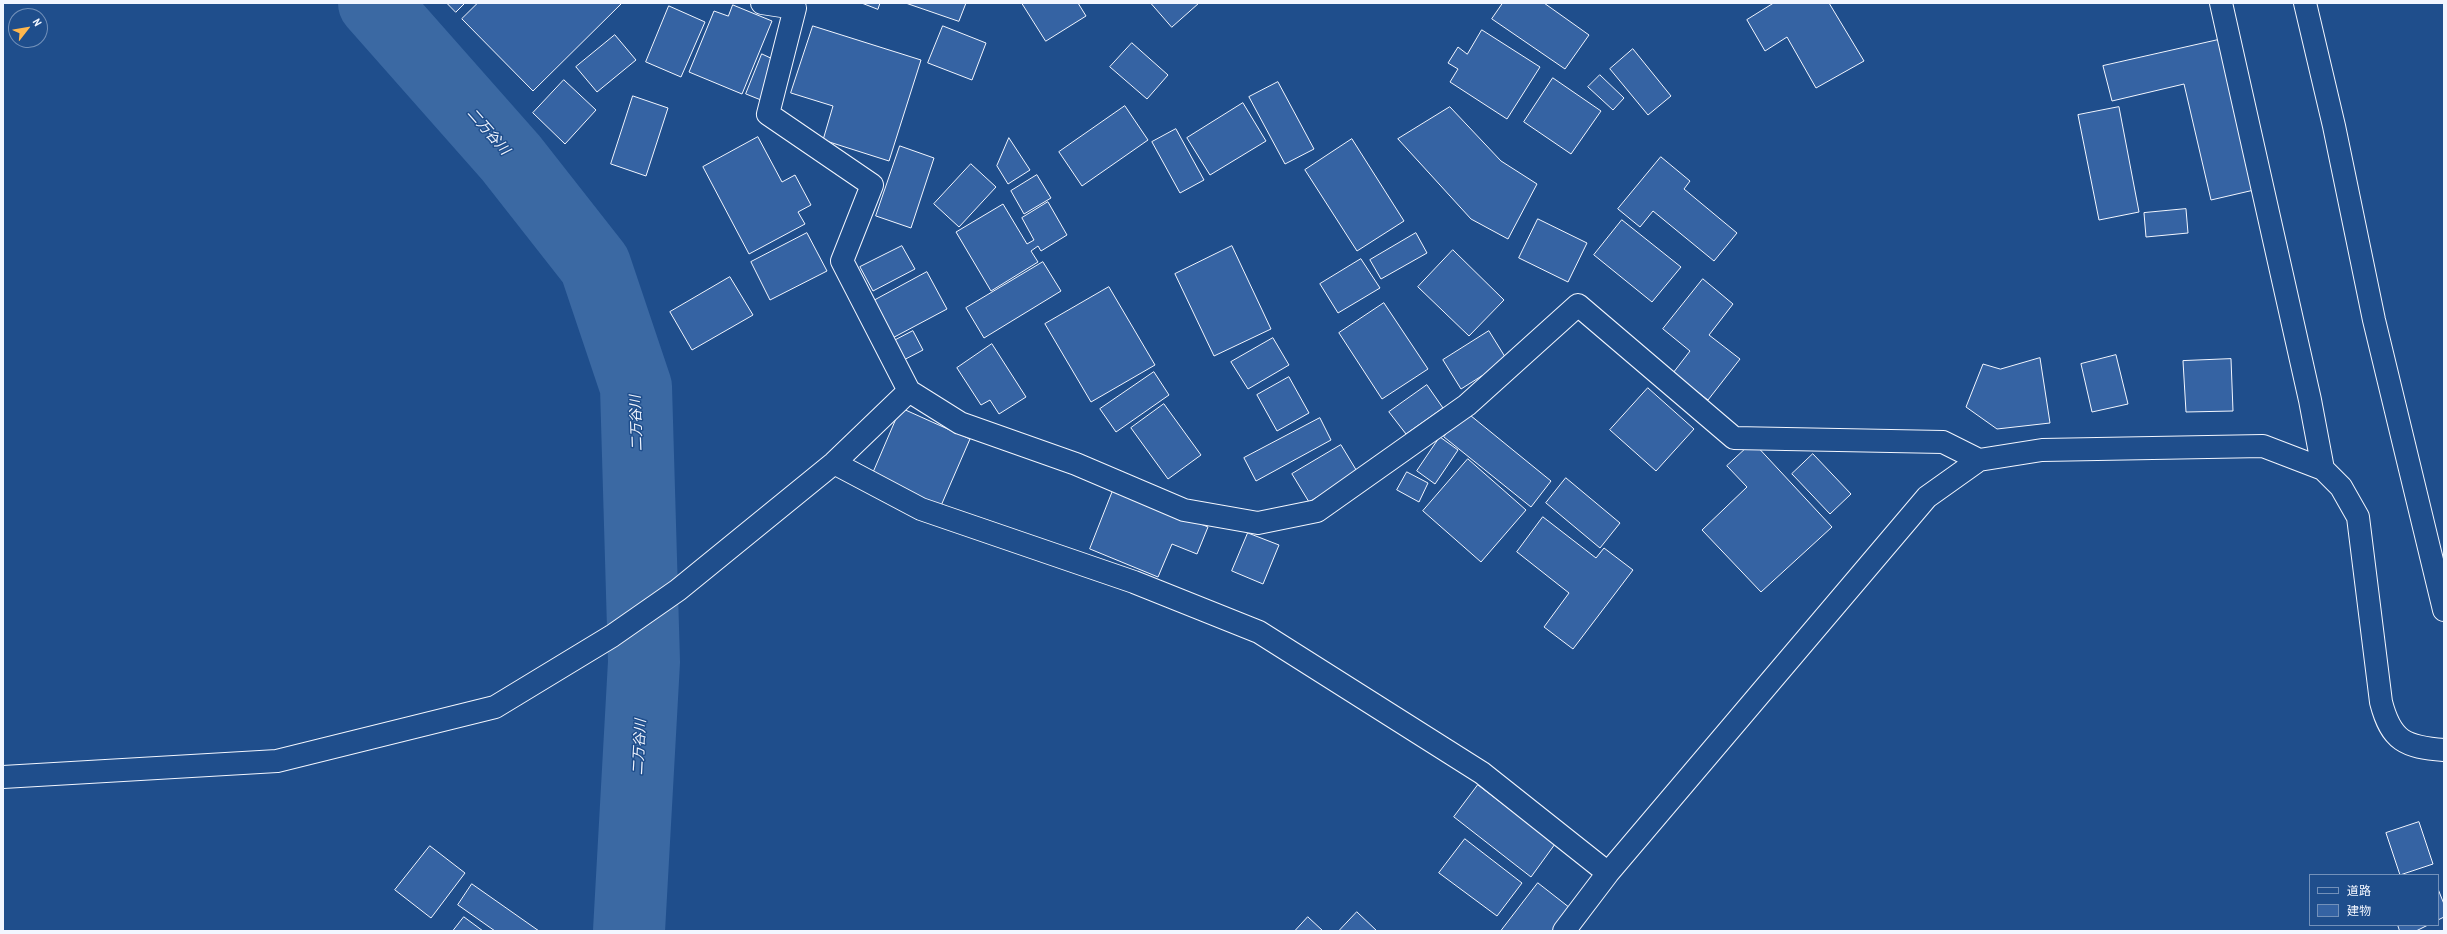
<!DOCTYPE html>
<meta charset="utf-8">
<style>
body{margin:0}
#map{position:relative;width:2447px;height:934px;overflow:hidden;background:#1f4e8c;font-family:"Archivo Narrow","Noto Sans JP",sans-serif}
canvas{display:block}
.frame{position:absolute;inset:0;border:4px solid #f2f6ff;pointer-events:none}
.legend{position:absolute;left:2309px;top:874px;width:130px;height:52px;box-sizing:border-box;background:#1f4e8c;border:1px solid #7391ba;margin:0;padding:5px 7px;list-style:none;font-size:12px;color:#f2f6ff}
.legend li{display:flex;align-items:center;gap:8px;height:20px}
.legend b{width:20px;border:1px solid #7391ba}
.north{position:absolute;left:8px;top:8px;width:40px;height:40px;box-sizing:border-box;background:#1f4e8c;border:1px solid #7391ba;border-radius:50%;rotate:59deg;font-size:11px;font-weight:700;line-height:16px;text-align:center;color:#f2f6ff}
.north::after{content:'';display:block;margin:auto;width:14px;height:18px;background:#ffb74d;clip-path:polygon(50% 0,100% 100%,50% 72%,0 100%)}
</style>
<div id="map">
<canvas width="2447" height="934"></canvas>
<div class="frame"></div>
<ul class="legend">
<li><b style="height:5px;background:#1f4e8c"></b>道路</li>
<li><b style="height:11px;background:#3563a3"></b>建物</li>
</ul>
<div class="north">N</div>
</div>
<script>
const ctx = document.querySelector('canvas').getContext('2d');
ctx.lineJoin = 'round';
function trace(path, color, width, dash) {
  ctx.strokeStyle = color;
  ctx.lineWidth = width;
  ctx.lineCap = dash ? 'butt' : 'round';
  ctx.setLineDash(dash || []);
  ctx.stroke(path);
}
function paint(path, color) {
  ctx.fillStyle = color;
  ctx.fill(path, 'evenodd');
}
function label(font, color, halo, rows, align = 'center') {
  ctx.font = font + ' "Archivo Narrow","Noto Sans JP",sans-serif';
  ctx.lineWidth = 3;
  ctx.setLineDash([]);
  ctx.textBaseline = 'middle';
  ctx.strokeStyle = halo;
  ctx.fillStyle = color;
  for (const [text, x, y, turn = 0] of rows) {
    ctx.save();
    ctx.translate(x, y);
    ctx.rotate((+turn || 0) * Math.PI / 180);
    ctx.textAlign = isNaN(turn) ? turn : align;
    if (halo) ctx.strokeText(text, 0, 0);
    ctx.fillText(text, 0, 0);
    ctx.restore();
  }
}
trace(new Path2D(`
 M374,3L511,158L595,265L636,387L644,662L629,931`), '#3b69a3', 72);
const building = new Path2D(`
 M447,3H465L456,12Z
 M478,3H622L533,91L462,19Z
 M862,3H880L878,9Z
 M906,3H966L959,21Z
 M1022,3H1078L1086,16L1046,41Z
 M1151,3H1199L1172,27Z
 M1503,3H1544L1589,35L1565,69L1492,19Z
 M1774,3H1829L1864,61L1816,88L1787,37L1765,51L1747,20Z
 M733,5L772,21L742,94L689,72L714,11L728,16Z
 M669,6L705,22L681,77L646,62Z
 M813,26L921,60L889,161L823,140L833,106L791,93Z
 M943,26L986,43L972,80L928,63Z
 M1482,30L1540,67L1507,119L1450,82L1458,69L1448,63L1458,47L1467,54Z
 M615,35L636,60L597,92L576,67Z
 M2218,40L2254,190L2211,200L2184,84L2112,101L2103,66Z
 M1132,43L1168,75L1147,99L1110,67Z
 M1633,49L1671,96L1648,115L1610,69Z
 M762,54L777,61L761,100L746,94Z
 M1600,75L1624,98L1613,110L1588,87Z
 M1553,78L1601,111L1571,154L1524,122Z
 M564,80L596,110L565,144L533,113Z
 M1278,82L1314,149L1285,164L1249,97Z
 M633,96L668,108L646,176L611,164Z
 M1243,103L1266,141L1210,175L1187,138Z
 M1125,106L1148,140L1082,186L1059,152Z
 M1450,107L1501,161L1537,184L1508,239L1471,219L1398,139Z
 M2119,107L2139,212L2099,220L2078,115Z
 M1176,129L1204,180L1180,193L1152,142Z
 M758,137L782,182L795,175L811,205L798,212L805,224L749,254L703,167Z
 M1009,138L1030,170L1008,184L997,166Z
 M1352,139L1404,221L1357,251L1305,170Z
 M900,146L934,158L911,228L876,216Z
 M1661,157L1690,181L1684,189L1737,233L1714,261L1653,211L1640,227L1618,209Z
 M971,164L996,187L959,227L934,204Z
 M1037,175L1051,198L1024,214L1011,191Z
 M1048,202L1067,235L1041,251L1038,246L1031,251L1038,262L991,291L956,232L1003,204L1027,244L1034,240L1022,218Z
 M2186,209L2188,233L2146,237L2144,213Z
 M1538,219L1587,243L1568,282L1519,258Z
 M1622,220L1681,267L1652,302L1594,255Z
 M807,233L827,271L770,300L751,262Z
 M1416,233L1427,253L1381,279L1370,260Z
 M902,246L915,269L873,291L860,267Z
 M1232,246L1271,329L1214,356L1175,274Z
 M1453,250L1504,300L1469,336L1418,287Z
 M1361,259L1380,288L1338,313L1320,284Z
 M1043,262L1061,291L984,338L966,308Z
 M927,272L947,309L885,342L866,305Z
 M730,277L753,315L692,350L670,312Z
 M1703,279L1733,304L1709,335L1740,359L1708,400L1673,373L1690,351L1663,329Z
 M1109,287L1155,365L1091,402L1045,324Z
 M1384,303L1428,369L1382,399L1339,333Z
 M913,331L923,350L896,364L886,345Z
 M1489,331L1507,360L1461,389L1443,360Z
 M1273,338L1289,365L1248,389L1231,362Z
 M992,344L1026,397L999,414L990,400L981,405L957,368Z
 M2116,355L2128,404L2092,412L2081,364Z
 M2040,358L2050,423L1997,429L1966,407L1983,364L2000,369Z
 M2231,359L2233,411L2186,412L2183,361Z
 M1154,372L1169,395L1116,432L1100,409Z
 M1289,377L1309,413L1277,431L1257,395Z
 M1427,385L1443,408L1406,434L1389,412Z
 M1648,388L1694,429L1656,471L1610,430Z
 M1164,404L1201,455L1168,479L1131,428Z
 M901,408L970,439L940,508L871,478Z
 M1465,411L1551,481L1531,507L1444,437Z
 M1320,418L1331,440L1256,481L1244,458Z
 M1440,437L1458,450L1435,484L1417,471Z
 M1753,442L1832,527L1761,592L1702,530L1747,487L1727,466Z
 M1341,445L1358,473L1309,502L1292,474Z
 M1813,454L1851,494L1830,514L1792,474Z
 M1468,459L1526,510L1481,562L1423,511Z
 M1407,472L1428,483L1419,502L1397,490Z
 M1566,478L1620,523L1600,548L1546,503Z
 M1114,488L1208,527L1197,554L1172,544L1158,577L1090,549Z
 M1543,517L1596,558L1604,548L1633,570L1573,649L1544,627L1569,593L1517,552Z
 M1248,533L1279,545L1263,584L1232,571Z
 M1478,785L1555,844L1531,877L1454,817Z
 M2419,822L2433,864L2400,875L2386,833Z
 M1465,839L1522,883L1497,916L1439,873Z
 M430,846L465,873L431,918L395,890Z
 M1538,883L1570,908L1553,931H1501Z
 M472,884L539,931H495L458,905Z
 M2438,889L2444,904V917L2438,920Z
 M1357,912L1377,931H1339Z
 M464,917L483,931H453Z
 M1308,917L1323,931H1295Z
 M2398,925H2428L2416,931H2400Z`);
paint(building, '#3563a3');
trace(building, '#f2f6ff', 1);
const street = new Path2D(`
 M762,3L795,8L768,114L872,185L842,261L909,391L960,423L1076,464L1184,510L1258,523L1317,511L1467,405L1578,305L1734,438L1943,442L1979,460
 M2221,3L2310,400L2323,469
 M2305,3L2334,126L2374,320L2444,610
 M834,463L921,509L1134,582L1259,632L1482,773L1608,873
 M3,777L277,761L495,707L612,636L678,590L834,463L909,391
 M1564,931L1608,873L1927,497L1979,460L2042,450L2263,446L2323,469L2341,487L2358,517L2381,702C2391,741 2405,747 2444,750`);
trace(street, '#f2f6ff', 24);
trace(street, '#1f4e8c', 22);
label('italic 14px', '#f2f6ff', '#1f4e8c', [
 ["二万谷川",488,132,49],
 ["二万谷川",637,423,-92],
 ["二万谷川",640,747,-87]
]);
</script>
